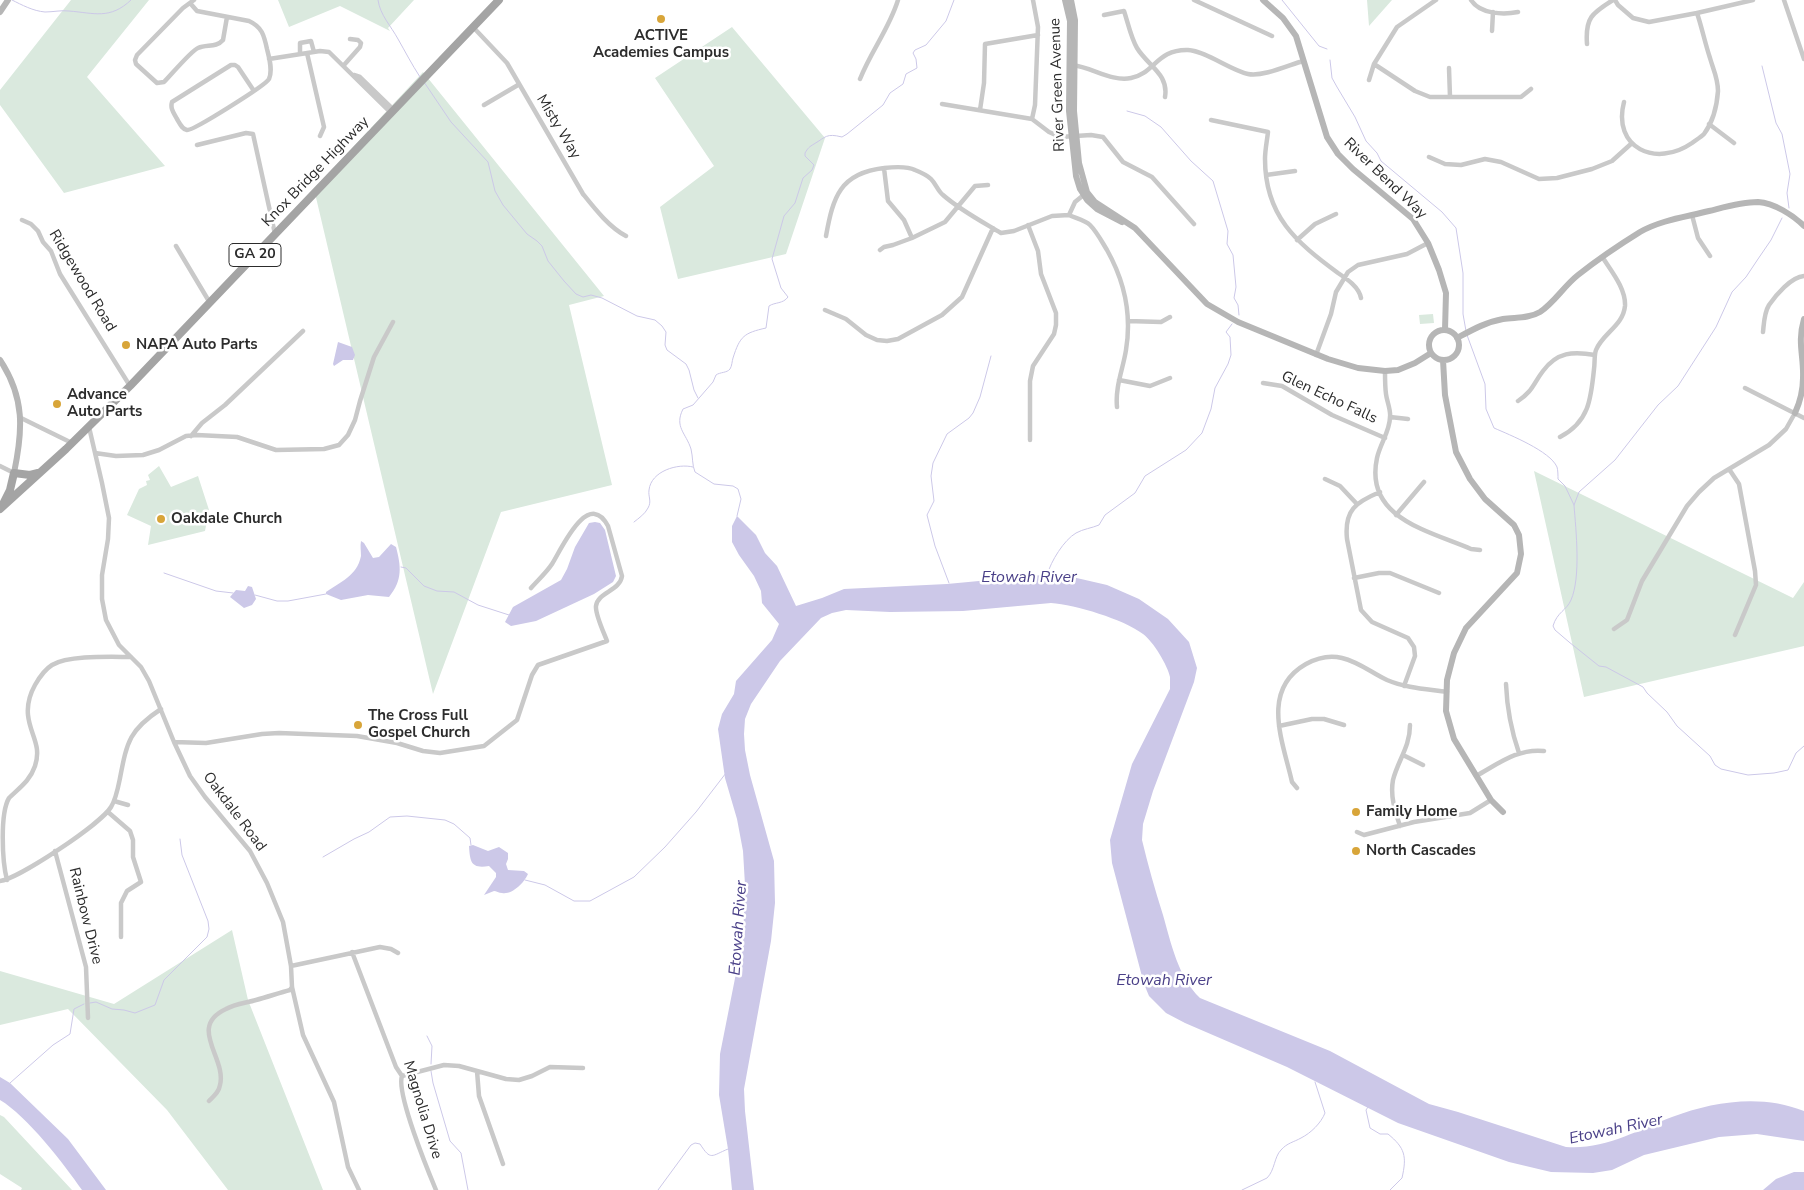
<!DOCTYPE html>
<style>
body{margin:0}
canvas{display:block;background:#fff}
</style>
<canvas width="1804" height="1190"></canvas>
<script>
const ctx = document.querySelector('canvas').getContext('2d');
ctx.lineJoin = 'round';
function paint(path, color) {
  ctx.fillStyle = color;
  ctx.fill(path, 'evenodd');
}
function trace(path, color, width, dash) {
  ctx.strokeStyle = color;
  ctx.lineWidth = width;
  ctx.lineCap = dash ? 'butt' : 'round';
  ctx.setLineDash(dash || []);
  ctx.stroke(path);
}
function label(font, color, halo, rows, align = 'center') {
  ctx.font = font + ' "Nunito Sans",sans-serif';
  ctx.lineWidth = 5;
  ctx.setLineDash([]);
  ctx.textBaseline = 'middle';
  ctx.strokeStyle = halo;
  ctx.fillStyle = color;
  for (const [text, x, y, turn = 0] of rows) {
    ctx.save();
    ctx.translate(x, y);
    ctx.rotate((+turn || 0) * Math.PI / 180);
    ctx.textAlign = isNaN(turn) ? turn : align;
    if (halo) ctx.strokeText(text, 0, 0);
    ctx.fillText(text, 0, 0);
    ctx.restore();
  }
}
paint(new Path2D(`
 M71,0H149L87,77L165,166L64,193L0,105V90Z
 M278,0H414L388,28L390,31L340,6L289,27Z
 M1367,0H1392L1369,26Z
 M732,27L825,138L786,254L678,279L660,207L714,166L655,78Z
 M423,72L604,296L569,305L612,485L501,512L433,694L314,189Z
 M1433,314L1434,323L1420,324L1419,315Z
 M159,466L171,487L198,476L209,510L205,531L148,545L151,526L127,515L139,489L147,485L146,481L150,480L148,475Z
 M1534,471L1793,598L1804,582V646L1584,697Z
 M232,930L248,1000L323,1190H228L167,1110L68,1009L0,1025V971L114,1004Z
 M0,1115L4,1117L72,1190H21L22,1188L0,1174Z`), '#dae9de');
paint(new Path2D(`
 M338,342L352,347L355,355L353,360H343L334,366L333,364Z
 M737,516L756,535L765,553L777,566L796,606L822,598L844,589L947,584L1043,575L1068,576L1107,585L1139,599L1168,619L1189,642L1197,668L1194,682L1153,791L1143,824L1142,840C1148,865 1155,890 1163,915C1171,943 1178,977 1200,998L1330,1051L1429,1104L1458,1112L1566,1147C1604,1150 1638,1130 1672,1117C1714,1101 1762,1094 1804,1111V1141L1757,1134L1719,1137L1644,1155L1612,1170L1593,1173L1551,1172L1509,1162L1398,1123L1287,1067L1185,1023L1166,1013L1149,996L1144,984L1112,863L1110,840L1132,764L1170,689C1170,685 1170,681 1170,677C1168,666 1153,641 1143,634C1123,619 1076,605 1051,603L963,611L890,612L846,610L832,613L821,618L780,661L751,704L745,719L744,734L745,750L750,775L774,861L775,903L771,941L744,1089L745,1111L754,1190H732L728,1149L719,1095L720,1054L743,938L745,885L743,851L737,819L725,778L718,729L722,714L734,694L736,681L772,640L779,624L762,603L761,591L754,576L739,555L732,542V526Z
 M595,522L600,523L605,530L616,576L613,582L594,594L536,621L511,626L505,622L513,607L561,580L567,569L575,547L589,523Z
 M361,541L364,543L373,558L379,557L391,544L396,547C401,566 403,580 389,597L368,595L341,600L326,594V592C340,582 357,576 361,556C361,551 360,546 361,541Z
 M248,586L252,587L256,599L252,605L244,608L230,597L236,590L245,591Z
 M473,845L488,851L499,847L508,853V859L506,864L508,870L524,871L528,874C524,883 512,895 502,893C499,893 496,891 494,891L484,895L496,877V873L489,866C471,869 470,862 469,846Z
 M0,1077L10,1083L68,1139L106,1190H82C64,1164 27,1116 0,1100Z
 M1794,1172H1804V1190H1763L1776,1179Z`), '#ccc8e8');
trace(new Path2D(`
 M12,0C22,5 33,11 45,12C53,12 61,10 69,11C94,13 110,20 131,0
 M378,0C380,15 391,26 398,39C406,53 411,63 420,77
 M1282,0L1319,46L1327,49
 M1330,60L1332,78L1337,87L1355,117L1366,141L1377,153L1381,161L1442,212L1456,228L1463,273V314L1466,331
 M1762,66L1776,123L1782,134L1790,174L1787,193L1789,208
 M424,82L451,122L488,162L495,191L503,205L527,234L537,241L542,246L548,261L564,281L576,294L583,297L591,295L602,298L637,316L655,320L662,326L666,332L665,345L667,350L686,364L689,370L694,390L698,398
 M1127,111L1145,116L1161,127L1191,161L1213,181L1228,231L1227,244L1233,255L1236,287L1234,298L1238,305L1239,315
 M1782,218L1771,240L1758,259L1746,277L1732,292L1716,327L1678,386L1658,405L1615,460L1579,492L1574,505C1576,531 1581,577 1571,600C1567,610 1557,612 1553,626L1555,630L1569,642L1599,666L1606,667L1643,687L1647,693L1667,712L1677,726L1710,756L1715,765L1721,769L1748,775L1774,773L1788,770L1796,753L1804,746
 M1467,335L1485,384L1486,409L1494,428C1510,435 1550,451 1557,467C1558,470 1558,476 1558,479L1565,486L1574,505
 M737,516L741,499L738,489L733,486L714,484L695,472C692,465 693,457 691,449C686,433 674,427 683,409L693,405L713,382L716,375C720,372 727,373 730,369C732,366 732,361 733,358C740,336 744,333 766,328L769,306C775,302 783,304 788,297L781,288L772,259L784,216L795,203L803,178L812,170L814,165L805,156V153C808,148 809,147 814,144C826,137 826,133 842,137L847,134L883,105L890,93L903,84L906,74L917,68L916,59L913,53L915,50L926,45L946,21L954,0
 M634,522C639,518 645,514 648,508C652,501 648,497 649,490C651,471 678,463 693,467
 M401,567L406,568L424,586L437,591L454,592L478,605L509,615
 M164,573L216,591L233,593
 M1047,575C1051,561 1064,540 1076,533C1083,529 1092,528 1099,525L1105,515L1135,493L1145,476L1186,450L1202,433L1211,409L1215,388L1228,364L1231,355L1230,337L1226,332L1232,324
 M949,583L935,546L927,515L934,501L931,476L933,463L947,434L969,418L973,413L980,397L991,356
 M255,595L277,601H288L326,594
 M323,857L354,839L369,832L390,817L407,816L445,820L454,824L470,838L471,845
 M525,880L545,885L574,901H590L634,877L665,847L696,812L726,773
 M90,1003L96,1002L112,1009L124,1010L135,1013L155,1005L164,980L207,937L209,929L208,921L182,855L180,839
 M427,1036L432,1046L431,1064
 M431,1071L433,1083L450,1141L461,1153L468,1190
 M10,1083L53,1045L70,1034L74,1009L84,1004
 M1368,1107L1366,1110L1370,1128L1380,1134H1388C1405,1148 1407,1156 1402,1178L1390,1190
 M658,1190L691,1145L695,1143L700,1144C711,1161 711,1156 728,1149
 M1242,1190L1267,1178C1275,1170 1274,1157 1281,1150C1287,1143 1294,1142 1301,1138C1311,1133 1321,1123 1325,1113L1315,1082`), '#ccc8e8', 1);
trace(new Path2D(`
 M194,0L183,8L137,55L135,60L136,64L157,83L164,82C171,75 191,51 198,48C207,44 216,48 223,40L227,17
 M1194,0L1272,36
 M1471,0C1480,14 1503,15 1518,12
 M1615,0L1618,5L1633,18L1649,22L1697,13L1753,0
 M1784,0L1804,59
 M190,3L197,11L249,21C262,27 264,35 267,49C269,57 273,70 269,79C266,85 193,131 187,130C182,129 180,124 177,119C174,113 170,109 172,102L231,65H235L238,67L254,91
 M1104,15L1124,11C1128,23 1131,38 1137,48C1148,66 1169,74 1165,97
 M473,27L507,63L583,194C595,209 609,227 626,236
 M1492,31L1493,12
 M1587,44C1585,18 1592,13 1613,0
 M307,53L324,127L320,136
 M300,54V43L311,41L314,52
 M269,59L320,51L329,52L391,113
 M1374,64L1415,91L1430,97H1521L1531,89
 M344,65L360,47L361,43L358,40L350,39
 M1072,65C1092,67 1111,82 1131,78C1154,74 1157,49 1188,50C1206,51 1230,70 1248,74C1263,77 1289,65 1303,61
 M1449,68L1450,97
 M354,75L360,77L394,110
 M860,79C871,51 889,29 898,0
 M1369,80L1374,64L1397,27L1436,0
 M1624,102C1612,148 1656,168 1692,143C1696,140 1701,137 1704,134C1713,122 1717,105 1718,91C1718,78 1713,69 1710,58C1705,43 1702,28 1697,13
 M942,104L1032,119L1049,132L1060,137L1091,135L1103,137L1123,162L1152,177L1194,224
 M484,105L518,85
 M980,110L984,83L985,44L1038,35
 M1032,119L1035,105L1038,27L1033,0
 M1211,120L1268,132C1267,141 1265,150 1265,159C1265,216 1296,242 1338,273C1347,279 1359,287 1361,298
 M1709,124L1734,143
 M197,145L246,133L253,134L275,234
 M1429,157L1445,164L1461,165L1485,159L1501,162L1539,179L1557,178L1592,169L1612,161L1632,143
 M884,168L888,201L904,220L912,238
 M1266,175L1295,171
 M1069,215C1075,218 1085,220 1090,225C1097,232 1102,242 1107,250C1125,282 1132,314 1126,350C1123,369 1115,387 1117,407
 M1692,215L1698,238L1710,256
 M22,220L31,224L38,231L43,242L51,251L60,274L130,386
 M1028,225L1038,251L1041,274L1056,313V325L1054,334L1033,366L1030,381V440
 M826,236C833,197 840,173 884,168C893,167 907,166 915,170C920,172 928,176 931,179C936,184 938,191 943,195C960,210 981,221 1001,233L1014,231L1052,216L1069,215L1075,202L1086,193
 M1297,240L1315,224L1336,214
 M176,246L210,303
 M880,250L884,247L893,245L912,238L945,222L975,186L988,185
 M825,310L846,319L866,335L877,340L887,341L898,339L942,315L962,297L993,228
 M1128,321L1161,322L1170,317
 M1763,332C1764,323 1764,313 1769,305C1776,295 1791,277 1804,276
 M1316,355L1331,314L1336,292L1348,272L1358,265L1407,254L1428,243
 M1385,371C1385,379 1385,387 1386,394C1387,402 1391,410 1390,417C1390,431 1380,444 1377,458C1364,518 1429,531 1471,549L1480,550
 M1119,380L1150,386L1170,378
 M1263,383L1282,386L1332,415L1385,438
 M1745,388L1804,418
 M1518,401C1533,391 1533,384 1543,371C1557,352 1573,351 1595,355
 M1390,417L1408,419
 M21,418L72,443
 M89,427L102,483L109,518L108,539L102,575V599L106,620L119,645L141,667L149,681L174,742L190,776L205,797L250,851L267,883L283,922L291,966L292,987L303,1035L334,1102L348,1167L359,1190
 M191,436L202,423L225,405L303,331
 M1560,437C1589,422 1591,399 1594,369C1595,363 1594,355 1596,350C1603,333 1623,326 1625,306C1626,289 1612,272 1603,258
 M95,453L116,456L143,455L159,450L186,436L197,435L237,437L276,450L324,449L339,445L348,435L355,420L360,401L374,357L393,322
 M0,466L14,473
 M1729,469L1739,484L1755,571L1756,585L1735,635
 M1325,479L1340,486L1356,503
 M1380,492C1356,502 1344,510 1347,539L1361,610L1372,622L1408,638L1414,647L1415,656L1404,686
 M1396,515L1424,482
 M1354,578L1379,573H1390L1439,593
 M1614,629L1627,620L1642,581L1687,506L1699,492L1714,478L1769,445L1786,429L1795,413
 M1506,684C1507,709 1511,730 1519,753
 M1279,726L1312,719H1324L1344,725
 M174,742L206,743L262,734L279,733L357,736L397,743L423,751L440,753L484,746L517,720L532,675L538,665L607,641C604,633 595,614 596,606C598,592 620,591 622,576L608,526C588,488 561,550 552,564C546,573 538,580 531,588
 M1403,755L1423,765
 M1476,776C1498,764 1518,748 1544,751
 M1297,788L1292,782C1283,742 1260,690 1306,664C1317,658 1330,655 1342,658C1359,662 1372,673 1387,680C1406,688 1426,689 1447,692
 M114,801L128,805
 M108,812L130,831L133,840V857L141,882L127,891L121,903V937
 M1400,826C1395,811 1390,796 1393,780C1398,760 1410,747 1410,725
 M1357,832L1364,835L1414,822L1470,813L1491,800
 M55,851L86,967L88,1018
 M7,880C2,861 0,813 9,798C19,788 30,781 35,766C42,745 30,735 28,715C27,705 30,694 35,685C39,678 44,670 52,665C69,655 111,657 131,657
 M0,881C18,879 101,824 111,807C116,799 118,788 120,778C127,742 129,730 161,709
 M352,952L396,1067L402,1076C396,1093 428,1171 436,1190
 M291,966L380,947L391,949L398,953
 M477,1071L479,1096L503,1164
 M402,1076L444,1065L459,1066L506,1079L519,1080L532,1076L550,1067L583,1068
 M209,1101C214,1096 219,1092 220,1085C227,1058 187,1027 226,1009C235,1004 246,1003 256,1000C267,997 279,993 290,990L292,987`), '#c9c9c9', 4.5);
trace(new Path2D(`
 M1065,0L1070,21L1069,111L1076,176L1080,189L1087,200L1097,209L1122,222
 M1071,0L1075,20L1074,111L1079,163L1087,192L1095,202L1135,228L1207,304L1238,322L1328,359L1358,368L1385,371L1398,370L1415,363L1431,353
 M1263,0L1283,18L1296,36L1327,137L1338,154L1353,169L1413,219L1428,243L1439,270L1446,293L1445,330
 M0,12L8,0
 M1429 345a15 15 0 1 1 30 0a15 15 0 1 1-30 0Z
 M1457,338C1472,330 1486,322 1503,319C1515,317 1528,319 1540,312C1554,303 1564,286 1578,275C1597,260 1619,245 1640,232C1661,220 1686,217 1709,211C1725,207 1741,202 1758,202C1774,203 1793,215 1804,226
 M0,360C25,398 23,430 14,473
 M1443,360L1445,395L1456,452L1470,479L1485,499L1514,525L1519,535L1521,554L1517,573L1466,628L1454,653L1447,680L1446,711L1454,739L1491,800L1503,812
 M1795,413C1800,402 1803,391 1803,378C1804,356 1797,343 1804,319`), '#b6b6b6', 6);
trace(new Path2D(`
 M4,502L10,490L14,473L30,475L38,473
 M0,509L66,449L130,386L499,0`), '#a4a4a4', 8);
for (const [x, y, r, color] of [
 [661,19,5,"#d8a539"],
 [126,345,5,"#d8a539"],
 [57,404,5,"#d8a539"],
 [161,519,5,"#d8a539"],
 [358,725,5,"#d8a539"],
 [1356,812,5,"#d8a539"],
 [1356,851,5,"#d8a539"]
]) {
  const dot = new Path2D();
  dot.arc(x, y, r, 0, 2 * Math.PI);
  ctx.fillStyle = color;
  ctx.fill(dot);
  trace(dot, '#fff', 2);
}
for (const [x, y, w] of [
 [255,255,52]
]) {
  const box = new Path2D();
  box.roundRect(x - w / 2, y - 11.5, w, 23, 4);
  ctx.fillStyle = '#fff';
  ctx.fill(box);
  trace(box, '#2c2c2c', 1);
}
label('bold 14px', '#2c2c2c', null, [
 ["GA 20",255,255]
]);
label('bold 15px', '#2c2c2c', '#fff', [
 ["ACTIVE",661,36,"center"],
 ["Academies Campus",661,53,"center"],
 ["NAPA Auto Parts",136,345],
 ["Advance",67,395],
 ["Auto Parts",67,412],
 ["Oakdale Church",171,519],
 ["The Cross Full",368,716],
 ["Gospel Church",368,733],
 ["Family Home",1366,812],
 ["North Cascades",1366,851]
], 'left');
label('15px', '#2c2c2c', '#fff', [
 ["River Green Avenue",1058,85,-92],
 ["Misty Way",558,127,59],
 ["Knox Bridge Highway",316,172,-46],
 ["River Bend Way",1385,179,44],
 ["Ridgewood Road",82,281,59],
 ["Glen Echo Falls",1329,398,25],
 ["Oakdale Road",234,812,53],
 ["Rainbow Drive",85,916,76],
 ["Magnolia Drive",422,1110,73]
]);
label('italic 16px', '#4a4088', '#fff', [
 ["Etowah River",1029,578],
 ["Etowah River",739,928,-86],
 ["Etowah River",1164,981],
 ["Etowah River",1616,1130,-12]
]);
</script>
